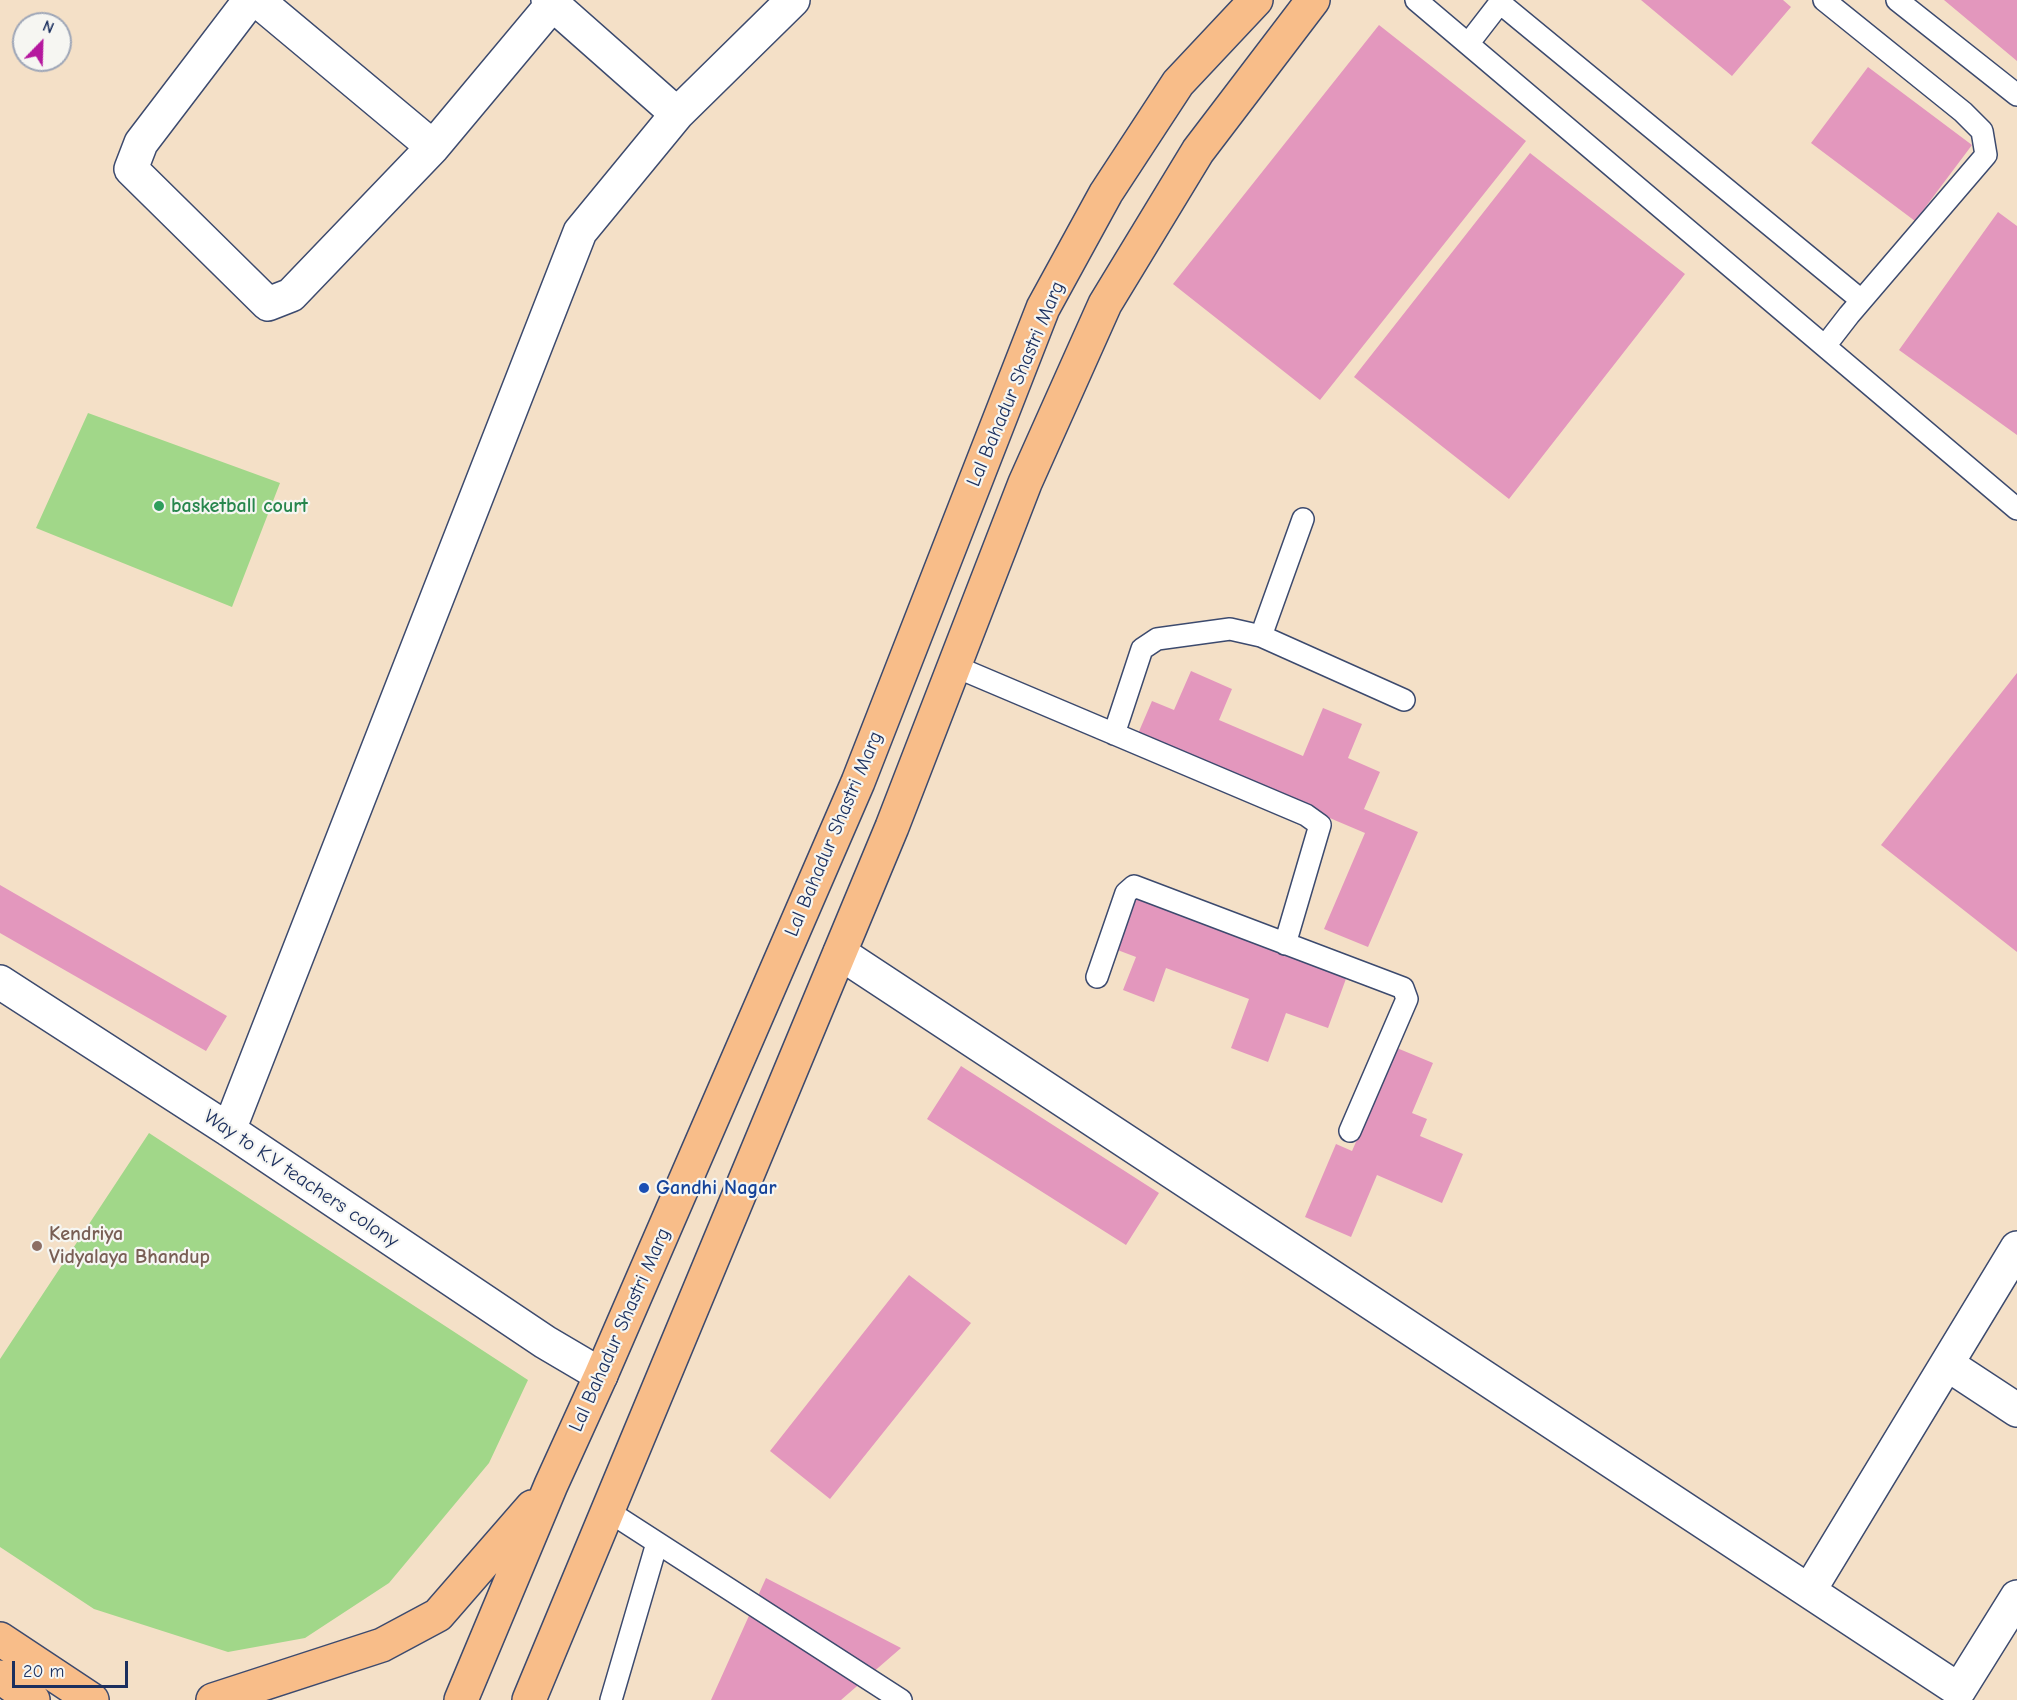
<!DOCTYPE html>
<style>
body{margin:0}
#map{position:relative;width:2017px;height:1700px;overflow:hidden;background:#f4e0c7;font-family:"Comic Neue",sans-serif}
canvas{display:block}
.north{position:absolute;left:12px;top:12px;width:60px;height:60px;box-sizing:border-box;background:#f6f6f2;border:2px solid #9ea6b7;border-radius:50%;rotate:23deg;font-size:16px;font-weight:700;line-height:24px;text-align:center;color:#1b2f5e}
.north::after{content:'';display:block;margin:auto;width:21px;height:27px;background:#b5179e;clip-path:polygon(50% 0,100% 100%,50% 72%,0 100%)}
.scale{position:absolute;left:12px;top:1661px;width:116px;height:27px;box-sizing:border-box;border:3px solid #1b2f5e;border-top:0;padding-left:8px;font-size:18px;line-height:21px;white-space:nowrap;color:#1b2f5e;-webkit-text-stroke:4px #f6f6f2;paint-order:stroke}
</style>
<div id="map">
<canvas width="2017" height="1700"></canvas>
<div class="north">N</div>
<div class="scale">20 m</div>
</div>
<script>
const ctx = document.querySelector('canvas').getContext('2d');
ctx.lineJoin = 'round';
function paint(path, color) {
  ctx.fillStyle = color;
  ctx.fill(path, 'evenodd');
}
function trace(path, color, width, dash) {
  ctx.strokeStyle = color;
  ctx.lineWidth = width;
  ctx.lineCap = dash ? 'butt' : 'round';
  ctx.setLineDash(dash || []);
  ctx.stroke(path);
}
function label(font, color, halo, rows, align = 'center') {
  ctx.font = font + ' "Comic Neue",sans-serif';
  ctx.lineWidth = 4.5;
  ctx.setLineDash([]);
  ctx.textBaseline = 'middle';
  ctx.strokeStyle = halo;
  ctx.fillStyle = color;
  for (const [text, x, y, turn = 0] of rows) {
    ctx.save();
    ctx.translate(x, y);
    ctx.rotate((+turn || 0) * Math.PI / 180);
    ctx.textAlign = isNaN(turn) ? turn : align;
    if (halo) ctx.strokeText(text, 0, 0);
    ctx.fillText(text, 0, 0);
    ctx.restore();
  }
}
paint(new Path2D(`
 M88,413L280,483L232,607L36,528Z
 M149,1133L528,1380L489,1463L389,1583L305,1638L228,1652L94,1609L0,1547V1359Z`), '#a1d789');
paint(new Path2D(`
 M1641,0H1783L1791,7L1732,76Z
 M1944,0H2017V61Z
 M1379,25L1526,141L1320,400L1173,284Z
 M1868,67L1972,145L1915,221L1811,143Z
 M1530,153L1685,274L1509,499L1354,377Z
 M1998,212L2017,226V435L1899,350Z
 M1191,671L1232,689L1219,720L1303,756L1323,708L1362,724L1348,758L1380,772L1364,809L1418,832L1368,947L1324,929L1365,833L1137,736L1152,701L1174,710Z
 M2017,673V952L1881,845Z
 M0,885L227,1016L206,1051L0,933Z
 M1127,893L1347,976L1328,1028L1286,1013L1268,1062L1231,1048L1249,999L1166,968L1154,1002L1123,990L1136,957L1107,946Z
 M1380,1041L1433,1063L1412,1113L1427,1119L1420,1136L1463,1154L1442,1203L1377,1175L1351,1237L1305,1217L1336,1144L1352,1151L1369,1112Z
 M961,1066L1159,1193L1126,1245L927,1119Z
 M909,1275L971,1323L830,1499L770,1451Z
 M766,1578L901,1648L841,1700H711Z`), '#e397bd');
const lane = new Path2D(`
 M1416,0L2017,509
 M1824,0L1963,112L1982,131L1986,155L1849,315L1825,346
 M1897,0L2017,95
 M1500,3L1861,300
 M1468,44L1502,0
 M1261,636L1404,700
 M954,666L1306,815L1320,825L1285,944
 M1114,734L1142,649L1157,639L1230,629L1261,636L1303,519
 M1097,977L1126,893L1134,886L1403,988L1407,999L1350,1131
 M608,1511L901,1700
 M611,1700L657,1543`);
const street = new Path2D(`
 M250,0L141,143L131,169L268,304L291,295L433,147L556,0
 M257,0L433,147
 M548,0L677,114
 M840,953L1959,1690L2017,1597
 M0,982L229,1130L545,1342L601,1375
 M229,1130L580,232L677,114L793,0
 M1947,1364L2017,1410
 M1809,1591L2017,1248`);
const primary = new Path2D(`
 M0,1639L92,1700
 M0,1677L33,1700
 M213,1700L382,1645L438,1615L532,1507
 M461,1700L551,1485L601,1375L858,782L1043,308L1106,193L1178,83L1256,0
 M529,1700L892,827L1025,483L1105,304L1198,151L1313,0`);
trace(lane, '#3c4a6e', 24);
trace(street, '#3c4a6e', 36);
trace(primary, '#3c4a6e', 36);
trace(lane, '#fff', 21);
trace(street, '#fff', 33);
trace(primary, '#f8bd89', 33);
for (const [x, y, r, color] of [
 [159,506,6,"#2e9e5b"],
 [644,1188,6,"#1a4fb4"],
 [37,1246,6,"#8d6e63"]
]) {
  const dot = new Path2D();
  dot.arc(x, y, r, 0, 2 * Math.PI);
  ctx.fillStyle = color;
  ctx.fill(dot);
  trace(dot, '#f6f6f2', 2);
}
label('20px', '#1b2f5e', '#f6f6f2', [
 ["Lal Bahadur Shastri Marg",1016,384,-67],
 ["Lal Bahadur Shastri Marg",834,834,-67],
 ["Way to K.V teachers colony",301,1179,34],
 ["Lal Bahadur Shastri Marg",620,1330,-66]
]);
label('bold 20px', '#27864d', '#f6f6f2', [
 ["basketball court",171,506]
], 'left');
label('bold 20px', '#164399', '#f6f6f2', [
 ["Gandhi Nagar",656,1188]
], 'left');
label('bold 20px', '#785e54', '#f6f6f2', [
 ["Kendriya",49,1234],
 ["Vidyalaya Bhandup",49,1257]
], 'left');
</script>
